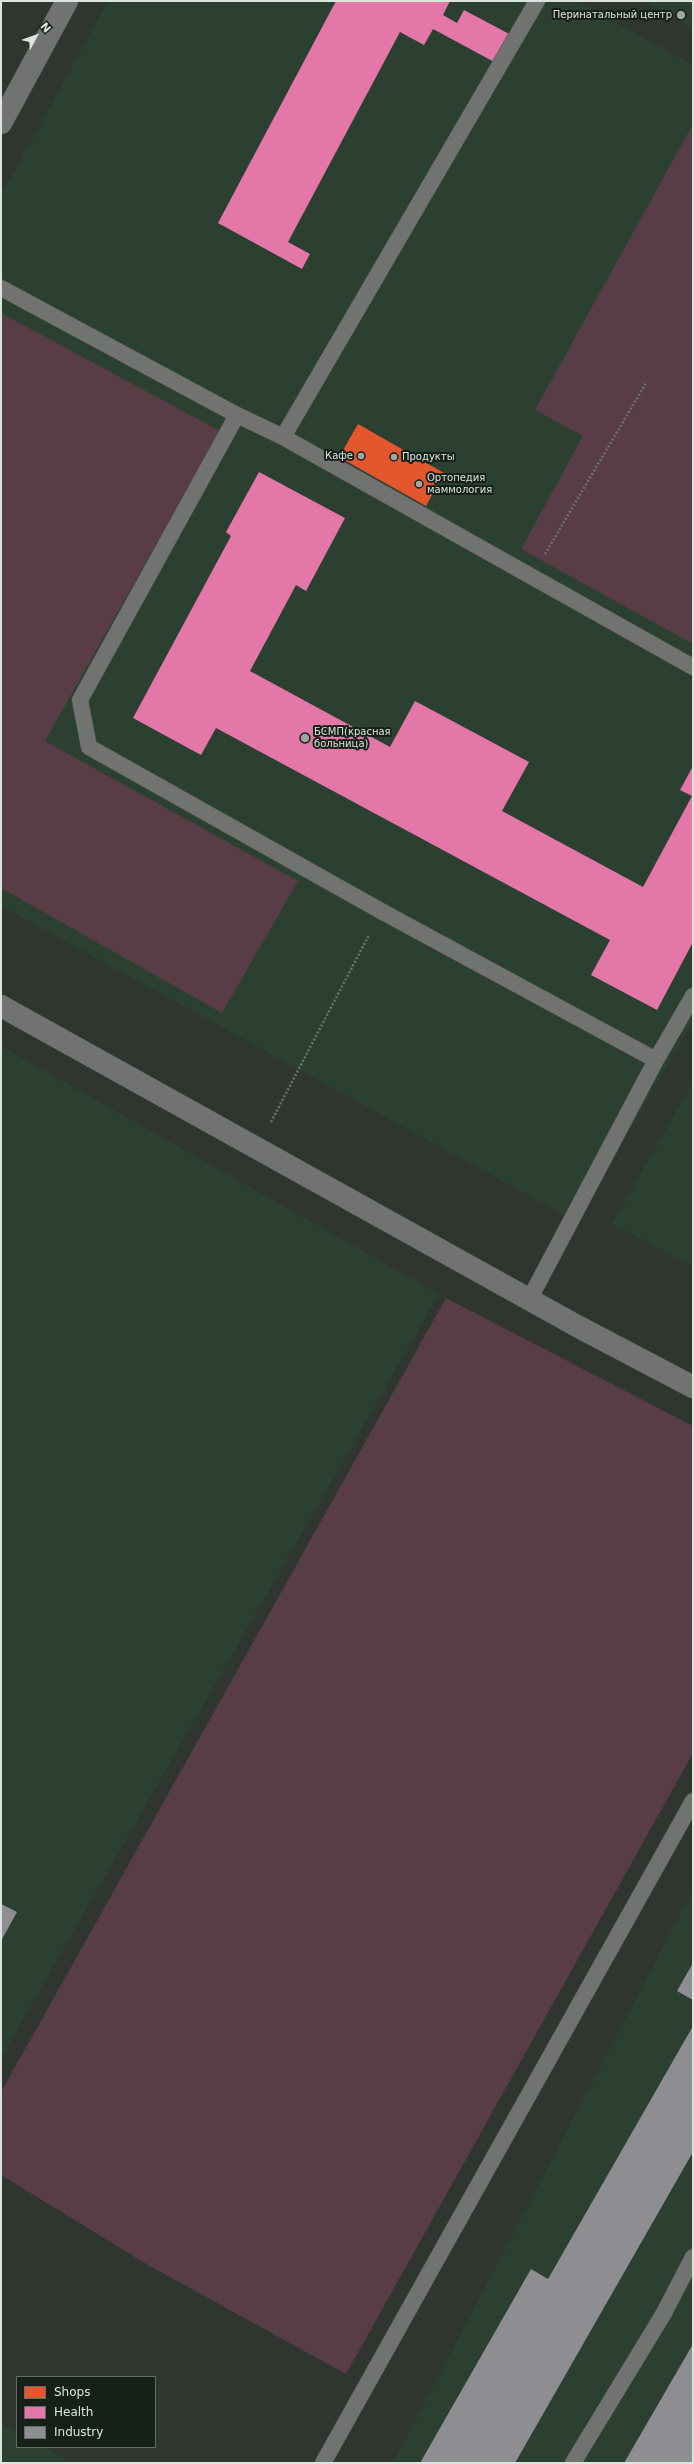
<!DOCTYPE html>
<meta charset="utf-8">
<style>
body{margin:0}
#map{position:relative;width:694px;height:2464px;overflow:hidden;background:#2e362f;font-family:"DejaVu Sans",sans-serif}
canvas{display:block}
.frame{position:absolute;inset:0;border:2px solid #dbe5dd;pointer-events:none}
.legend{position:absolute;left:16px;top:2376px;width:140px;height:72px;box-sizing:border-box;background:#171f19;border:1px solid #656e67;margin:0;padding:5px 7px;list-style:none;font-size:12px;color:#dbe5dd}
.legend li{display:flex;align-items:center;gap:8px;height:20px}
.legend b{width:20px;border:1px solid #656e67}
.north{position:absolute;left:16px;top:16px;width:40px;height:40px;-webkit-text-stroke:3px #171f19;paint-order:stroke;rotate:49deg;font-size:11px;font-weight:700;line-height:16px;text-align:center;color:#dbe5dd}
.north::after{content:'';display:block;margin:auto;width:14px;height:18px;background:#dbe5dd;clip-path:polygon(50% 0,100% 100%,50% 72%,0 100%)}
</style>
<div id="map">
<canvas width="694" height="2464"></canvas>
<div class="frame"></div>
<ul class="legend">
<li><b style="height:11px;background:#e4572e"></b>Shops</li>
<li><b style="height:11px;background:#e377a8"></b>Health</li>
<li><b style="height:11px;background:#8d8d92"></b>Industry</li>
</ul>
<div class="north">N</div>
</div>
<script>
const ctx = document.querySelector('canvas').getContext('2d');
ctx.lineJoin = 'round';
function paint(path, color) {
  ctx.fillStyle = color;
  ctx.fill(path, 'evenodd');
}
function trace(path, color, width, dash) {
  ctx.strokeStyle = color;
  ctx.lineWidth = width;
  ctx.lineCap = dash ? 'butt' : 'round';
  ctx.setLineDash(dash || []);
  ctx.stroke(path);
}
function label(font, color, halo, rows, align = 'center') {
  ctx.font = font + ' "DejaVu Sans",sans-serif';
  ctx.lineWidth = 4;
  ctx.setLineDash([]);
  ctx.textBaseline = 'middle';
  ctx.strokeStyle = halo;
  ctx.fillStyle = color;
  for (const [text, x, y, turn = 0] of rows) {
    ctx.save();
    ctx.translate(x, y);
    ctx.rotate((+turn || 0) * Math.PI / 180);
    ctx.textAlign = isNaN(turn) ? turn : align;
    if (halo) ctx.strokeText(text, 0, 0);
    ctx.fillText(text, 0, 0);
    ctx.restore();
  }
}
paint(new Path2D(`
 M108,1H577L693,65V1021L577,1222L1,906V196Z
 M644,1H693V28Z
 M1,1046L439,1294L1,2058Z
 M693,1082V1266L612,1224Z
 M693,1890V2463H393Z
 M1,2423L17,2432V2447H44L72,2463H1Z`), '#2b4031');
paint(new Path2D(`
 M693,124V644L521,549L583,436L535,410Z
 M1,313L220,431L45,741L298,881L222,1013L1,888Z
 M446,1298L693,1426V1753L346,2374L148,2265L1,2175V2092Z`), '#583c46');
paint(new Path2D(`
 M358,424L444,473L426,506L339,457Z`), '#e4572e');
paint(new Path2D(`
 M336,1H450L443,15L457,23L464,10L513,36L498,64L433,29L424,45L400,32L288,242L310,254L302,269L218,223Z
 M259,472L345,518L306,591L296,585L250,671L390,747L415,701L529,762L502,811L643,887L692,796L680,790L693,766V942L657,1010L591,975L610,940L216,728L201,755L133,718L231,536L226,532Z`), '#e377a8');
paint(new Path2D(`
 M1,1904L17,1912L1,1941Z
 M693,1963V2000L677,1991Z
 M693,2026V2152L515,2463H420L531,2269L548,2279Z
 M693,2344V2463H624Z`), '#8d8d92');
const lane = new Path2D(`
 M1,288L237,415L283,437L693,667
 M237,415L80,700L89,747L381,911L656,1060L693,996
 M283,437L537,1
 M529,1300L656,1060
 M323,2463L693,1801
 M573,2463L664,2313L693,2257`);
const street = new Path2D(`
 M1,123L67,1
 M1,1006L577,1326L693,1387`);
trace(lane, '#4b514c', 17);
trace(street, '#4b514c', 23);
trace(new Path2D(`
 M545,554L646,383
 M271,1122L369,935`), '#6e726f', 2.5, [2, 2]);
trace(lane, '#707370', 16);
trace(street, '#707370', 22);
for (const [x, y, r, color] of [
 [681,15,5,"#9ea8a0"],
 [361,456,4,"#9ea8a0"],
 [394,457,4,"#9ea8a0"],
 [419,484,4,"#9ea8a0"],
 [305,738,5,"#9ea8a0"]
]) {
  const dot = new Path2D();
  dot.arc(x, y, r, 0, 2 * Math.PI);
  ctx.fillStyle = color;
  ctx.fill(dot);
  trace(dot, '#171f19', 1.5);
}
label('10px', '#dbe5dd', '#171f19', [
 ["Перинатальный центр",672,15,"right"],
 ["Кафе",353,456,"right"],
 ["Продукты",402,457],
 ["Ортопедия",427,478],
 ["маммология",427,490],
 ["БСМП(красная",314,732],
 ["больница)",314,744]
], 'left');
</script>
